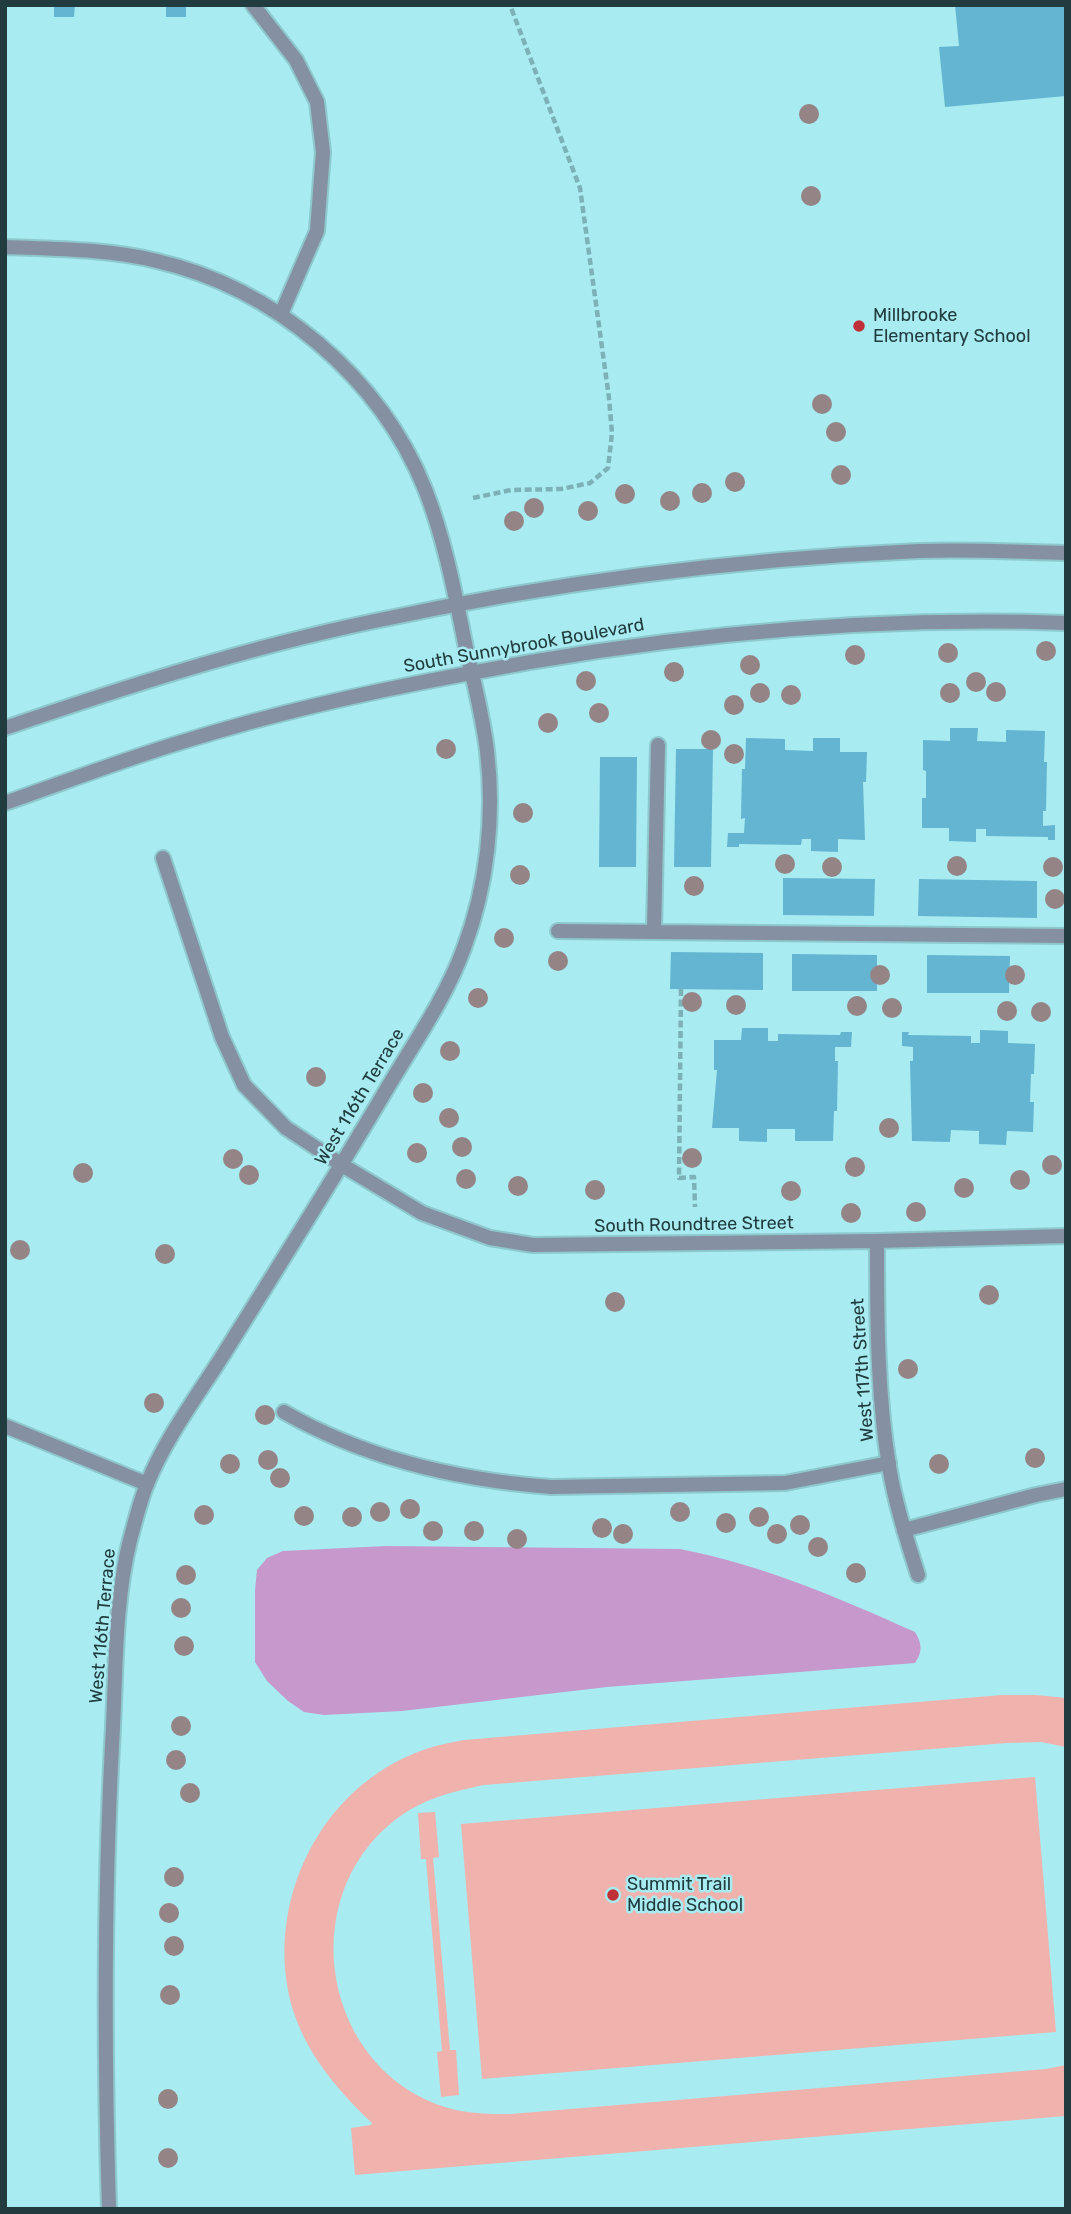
<!DOCTYPE html>
<style>
body{margin:0}
#map{position:relative;width:1071px;height:2214px;overflow:hidden;background:#a8ebf1;font-family:Rubik,sans-serif}
canvas{display:block}
.frame{position:absolute;inset:0;border:7px solid #203c3e;pointer-events:none}
</style>
<div id="map">
<canvas width="1071" height="2214"></canvas>
<div class="frame"></div>
</div>
<script>
const ctx = document.querySelector('canvas').getContext('2d');
ctx.lineJoin = 'round';
function paint(path, color) {
  ctx.fillStyle = color;
  ctx.fill(path, 'evenodd');
}
function trace(path, color, width, dash) {
  ctx.strokeStyle = color;
  ctx.lineWidth = width;
  ctx.lineCap = dash ? 'butt' : 'round';
  ctx.setLineDash(dash || []);
  ctx.stroke(path);
}
function label(font, color, halo, rows, align = 'center') {
  ctx.font = font + ' Rubik,sans-serif';
  ctx.lineWidth = 5;
  ctx.setLineDash([]);
  ctx.textBaseline = 'middle';
  ctx.strokeStyle = halo;
  ctx.fillStyle = color;
  for (const [text, x, y, turn = 0] of rows) {
    ctx.save();
    ctx.translate(x, y);
    ctx.rotate((+turn || 0) * Math.PI / 180);
    ctx.textAlign = isNaN(turn) ? turn : align;
    if (halo) ctx.strokeText(text, 0, 0);
    ctx.fillText(text, 0, 0);
    ctx.restore();
  }
}
paint(new Path2D(`
 M1002,1695H1036L1066,1698V1747L1041,1742L1007,1743L484,1785C451,1792 422,1799 395,1820C293,1899 323,2071 448,2108C469,2114 490,2114 511,2114L1046,2069L1066,2065V2116L355,2175L351,2128L371,2125L372,2123C340,2093 310,2058 295,2016C261,1915 313,1795 413,1754C429,1747 447,1743 464,1740Z
 M1035,1777L1056,2032L482,2079L461,1824Z
 M435,1812L439,1857L433,1858L450,2050H456L459,2095L441,2097L437,2052L442,2051L426,1859H421L418,1813Z`), '#f0b2ad');
paint(new Path2D(`
 M386,1546L680,1549C763,1565 839,1598 915,1632C922,1644 923,1651 915,1663L607,1687L402,1711L324,1715L304,1712L288,1701L267,1681L255,1662V1590L257,1570L267,1558L283,1551Z`), '#c798cc');
paint(new Path2D(`
 M54,5H75L74,17H54Z
 M166,5H186V17H166Z
 M955,5H1066V96L945,107L939,47L959,46Z
 M950,728H978L977,741L1006,742V730L1045,731L1044,762H1047L1046,811H1043V826L1055,825V840H1048V837L986,836V829H976V842L949,841V828H922V798H926V771L923,770V740L950,741Z
 M746,738L785,739V750L813,751V738H840V752H867L866,782H863L865,840L838,839V852L811,851V839H802L801,845L739,844V847H727L728,833H744L745,818L741,819L742,769H745Z
 M676,749H713L711,867H674Z
 M600,757H637L636,867H599Z
 M783,878L875,879L874,916L783,915Z
 M919,879L1037,881V918L918,916Z
 M671,952L763,953V990L670,989Z
 M792,954L877,955V991H792Z
 M927,955L1010,956L1009,993H927Z
 M742,1028H768V1041H778V1034L840,1035L841,1032H852L851,1047H835V1061H838L837,1111H834L833,1141H795V1129H767V1142L739,1141V1128H712L717,1070H714V1040H741Z
 M980,1030L1008,1031V1043L1035,1044L1034,1074H1031L1030,1102H1034L1033,1132L1007,1131L1006,1145L979,1144V1131L951,1130L950,1142L912,1141L910,1061H913V1047L902,1046V1032H909L908,1035L971,1036V1043H980Z`), '#63b5d2');
const lane = new Path2D(`
 M253,5L296,60L317,102L323,152L317,231L281,314
 M163,858L222,1037L244,1085L286,1128L342,1165
 M558,931L1066,936
 M654,931L658,745
 M284,1412C364,1458 458,1480 551,1487L785,1483L889,1463
 M5,1426L147,1484
 M904,1530L1036,1495L1066,1489`);
const street = new Path2D(`
 M5,247C56,249 108,249 157,261C274,288 380,377 425,489C445,540 455,594 466,648C474,682 483,717 487,751C495,817 487,886 464,948C446,998 412,1046 385,1092C333,1180 279,1266 225,1352C198,1395 166,1437 147,1484C140,1501 135,1522 130,1540C115,1600 116,1666 113,1727C104,1887 104,2048 109,2209
 M5,728C125,687 246,648 370,622C550,583 735,559 919,551C968,549 1017,552 1066,553
 M5,803C65,782 125,759 185,741C275,713 368,692 460,675C659,636 863,616 1066,623
 M342,1165L422,1213L490,1238L533,1245L877,1241L1066,1236
 M877,1241C877,1317 877,1392 889,1466C895,1503 907,1540 918,1575`);
trace(lane, '#8dc8cd', 18);
trace(street, '#8dc8cd', 18);
trace(new Path2D(`
 M473,498L511,490L561,489L590,483L608,468L612,433L609,398L580,188L510,5
 M681,989L679,1178L694,1177L695,1207`), '#7cb2b7', 4.5, [7, 3.5]);
trace(lane, '#8690a3', 14);
trace(street, '#8690a3', 14);
ctx.fillStyle = '#958486';
for (const [x, y] of [
 [809,114],
 [811,196],
 [822,404],
 [836,432],
 [841,475],
 [735,482],
 [702,493],
 [625,494],
 [670,501],
 [534,508],
 [588,511],
 [514,521],
 [1046,651],
 [948,653],
 [855,655],
 [750,665],
 [674,672],
 [586,681],
 [976,682],
 [996,692],
 [760,693],
 [950,693],
 [791,695],
 [734,705],
 [599,713],
 [548,723],
 [711,740],
 [446,749],
 [734,754],
 [523,813],
 [785,864],
 [957,866],
 [832,867],
 [1053,867],
 [520,875],
 [694,886],
 [1055,899],
 [504,938],
 [558,961],
 [880,975],
 [1015,975],
 [478,998],
 [692,1002],
 [736,1005],
 [857,1006],
 [892,1008],
 [1007,1011],
 [1041,1012],
 [450,1051],
 [316,1077],
 [423,1093],
 [449,1118],
 [889,1128],
 [462,1147],
 [417,1153],
 [692,1158],
 [233,1159],
 [1052,1165],
 [855,1167],
 [83,1173],
 [249,1175],
 [466,1179],
 [1020,1180],
 [518,1186],
 [964,1188],
 [595,1190],
 [791,1191],
 [916,1212],
 [851,1213],
 [20,1250],
 [165,1254],
 [989,1295],
 [615,1302],
 [908,1369],
 [154,1403],
 [265,1415],
 [1035,1458],
 [268,1460],
 [230,1464],
 [939,1464],
 [280,1478],
 [410,1509],
 [380,1512],
 [680,1512],
 [204,1515],
 [304,1516],
 [352,1517],
 [759,1517],
 [726,1523],
 [800,1525],
 [602,1528],
 [433,1531],
 [474,1531],
 [623,1534],
 [777,1534],
 [517,1539],
 [818,1547],
 [856,1573],
 [186,1575],
 [181,1608],
 [184,1646],
 [181,1726],
 [176,1760],
 [190,1793],
 [174,1877],
 [169,1913],
 [174,1946],
 [170,1995],
 [168,2099],
 [168,2158]
]) {
  ctx.beginPath();
  ctx.arc(x, y, 10, 0, 2 * Math.PI);
  ctx.fill();
}
for (const [x, y, r, color] of [
 [859,326,7,"#bf3037"],
 [613,1895,7,"#bf3037"]
]) {
  const dot = new Path2D();
  dot.arc(x, y, r, 0, 2 * Math.PI);
  ctx.fillStyle = color;
  ctx.fill(dot);
  trace(dot, '#a8ebf1', 2.5);
}
label('18px', '#203c3e', '#a8ebf1', [
 ["Millbrooke",873,316],
 ["Elementary School",873,337],
 ["Summit Trail",627,1885],
 ["Middle School",627,1906]
], 'left');
label('18px', '#203c3e', '#a8ebf1', [
 ["South Sunnybrook Boulevard",524,646,-10],
 ["West 116th Terrace",360,1097,-59],
 ["South Roundtree Street",694,1225,-1],
 ["West 117th Street",863,1370,-94],
 ["West 116th Terrace",103,1626,-85]
]);
</script>
